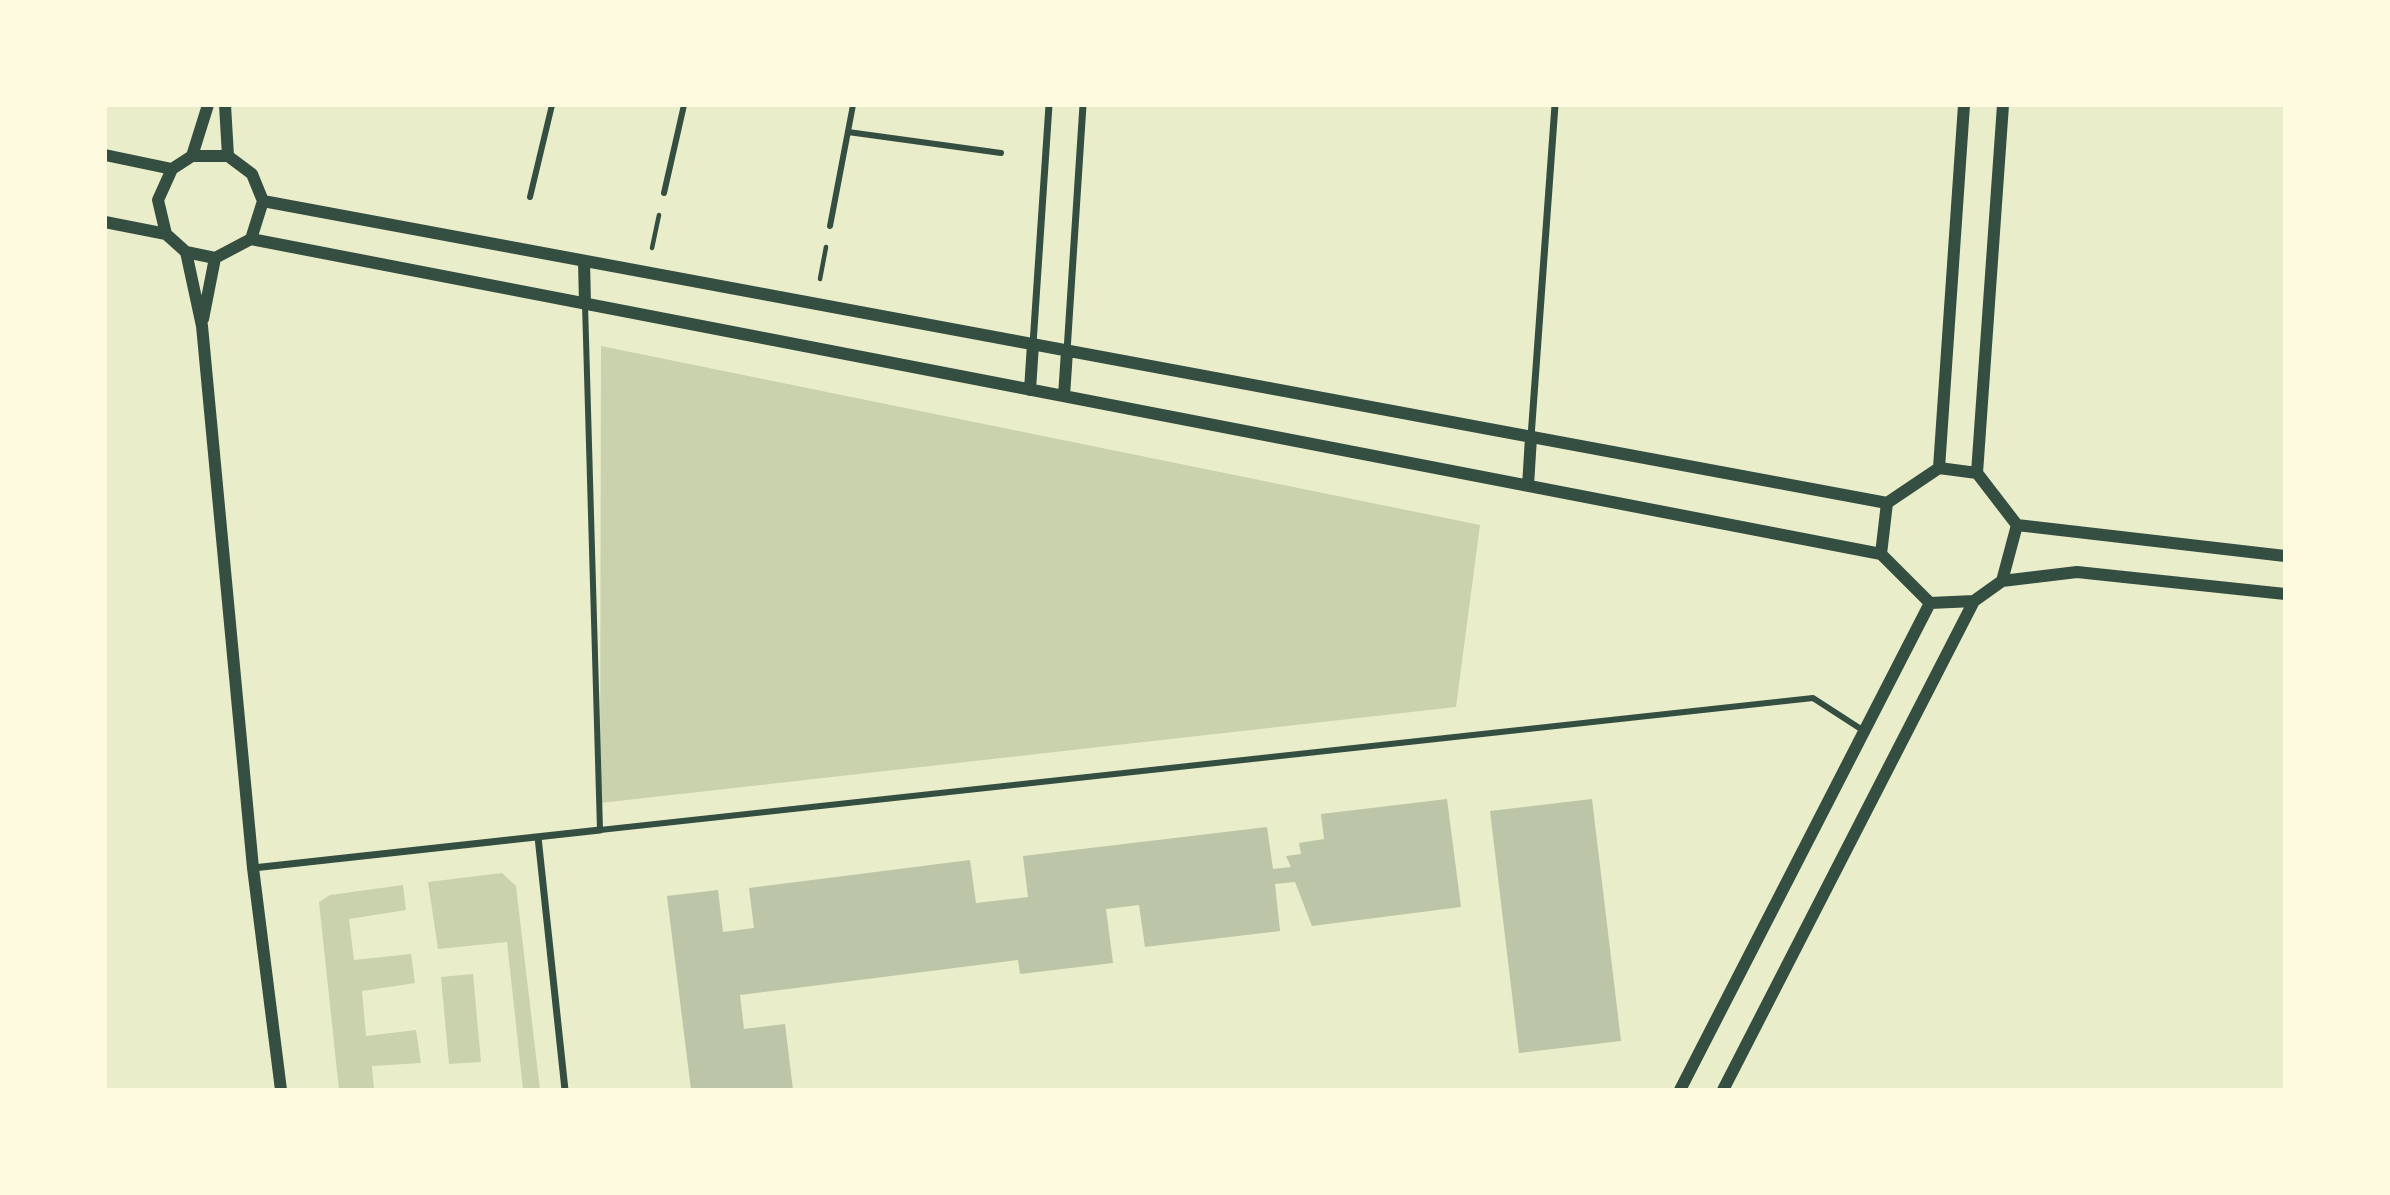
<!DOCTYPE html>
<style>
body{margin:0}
#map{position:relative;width:2390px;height:1195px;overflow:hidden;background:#e9edc9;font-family:"Source Sans 3",sans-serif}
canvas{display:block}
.frame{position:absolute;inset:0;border:107px solid #fefae0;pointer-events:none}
</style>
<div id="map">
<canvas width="2390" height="1195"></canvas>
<div class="frame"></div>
</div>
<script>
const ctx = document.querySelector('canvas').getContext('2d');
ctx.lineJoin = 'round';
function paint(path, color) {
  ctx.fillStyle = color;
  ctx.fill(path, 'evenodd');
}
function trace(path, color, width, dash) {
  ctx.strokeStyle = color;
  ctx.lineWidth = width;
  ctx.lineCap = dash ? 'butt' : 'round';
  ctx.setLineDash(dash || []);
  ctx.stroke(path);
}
paint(new Path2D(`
 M601,346L1480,525L1456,707L600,803Z
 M502,873L516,886L540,1090H518L523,1089L507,942L438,949L428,882Z
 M403,885L406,910L349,919L354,960L411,954L415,983L362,991L366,1036L416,1030L421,1063L372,1066L374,1090H339L319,902L330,895Z
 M473,974L481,1062L449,1064L441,977Z`), '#cad2ad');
paint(new Path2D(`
 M1447,799L1461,907L1312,926L1295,882L1275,884L1280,931L1145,947L1139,905L1106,909L1113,963L1020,974L1018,960L740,995L744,1029L785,1024L793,1090H691L667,896L718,890L723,932L754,928L749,888L970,860L976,903L1028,897L1023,856L1267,827L1273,869L1291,867L1286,856L1301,854L1299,843L1324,839L1321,814Z
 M1592,799L1621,1041L1519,1053L1490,811Z`), '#bcc5a7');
trace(new Path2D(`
 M652,248L659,215
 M820,279L826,247`), '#344e41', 4.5);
trace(new Path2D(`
 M848,132L1001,153
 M664,193L684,105
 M530,197L552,105
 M830,226L853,105
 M585,304L600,830L1813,698L1864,731`), '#344e41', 6);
trace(new Path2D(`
 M1033,344L1049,105
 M1067,351L1083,105
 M1531,437L1555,105
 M538,837L565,1090
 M253,868L600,830`), '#344e41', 7);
trace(new Path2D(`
 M225,105L228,156
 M105,155L172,169
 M192,156H228L252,174L263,201L251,239L215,258L186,252L166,234L158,200L172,169Z
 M192,156L208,105
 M263,201L1887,503
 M105,222L166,234
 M251,239L1881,554
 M186,252L202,326L253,868L281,1090
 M584,261L585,304
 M203,319L215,258
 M1030,390L1033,344
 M1064,396L1067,351
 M1939,468L1964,105
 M1977,473L2003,105
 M1528,486L1531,437
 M2017,525L2285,556
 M1881,554L1887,503L1939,468L1977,473L2017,525
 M1881,554L1930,603L1974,601L2002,581L2017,525
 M2002,581L2077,572L2285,594
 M1680,1090L1930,603
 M1723,1090L1974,601`), '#344e41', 12);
</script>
